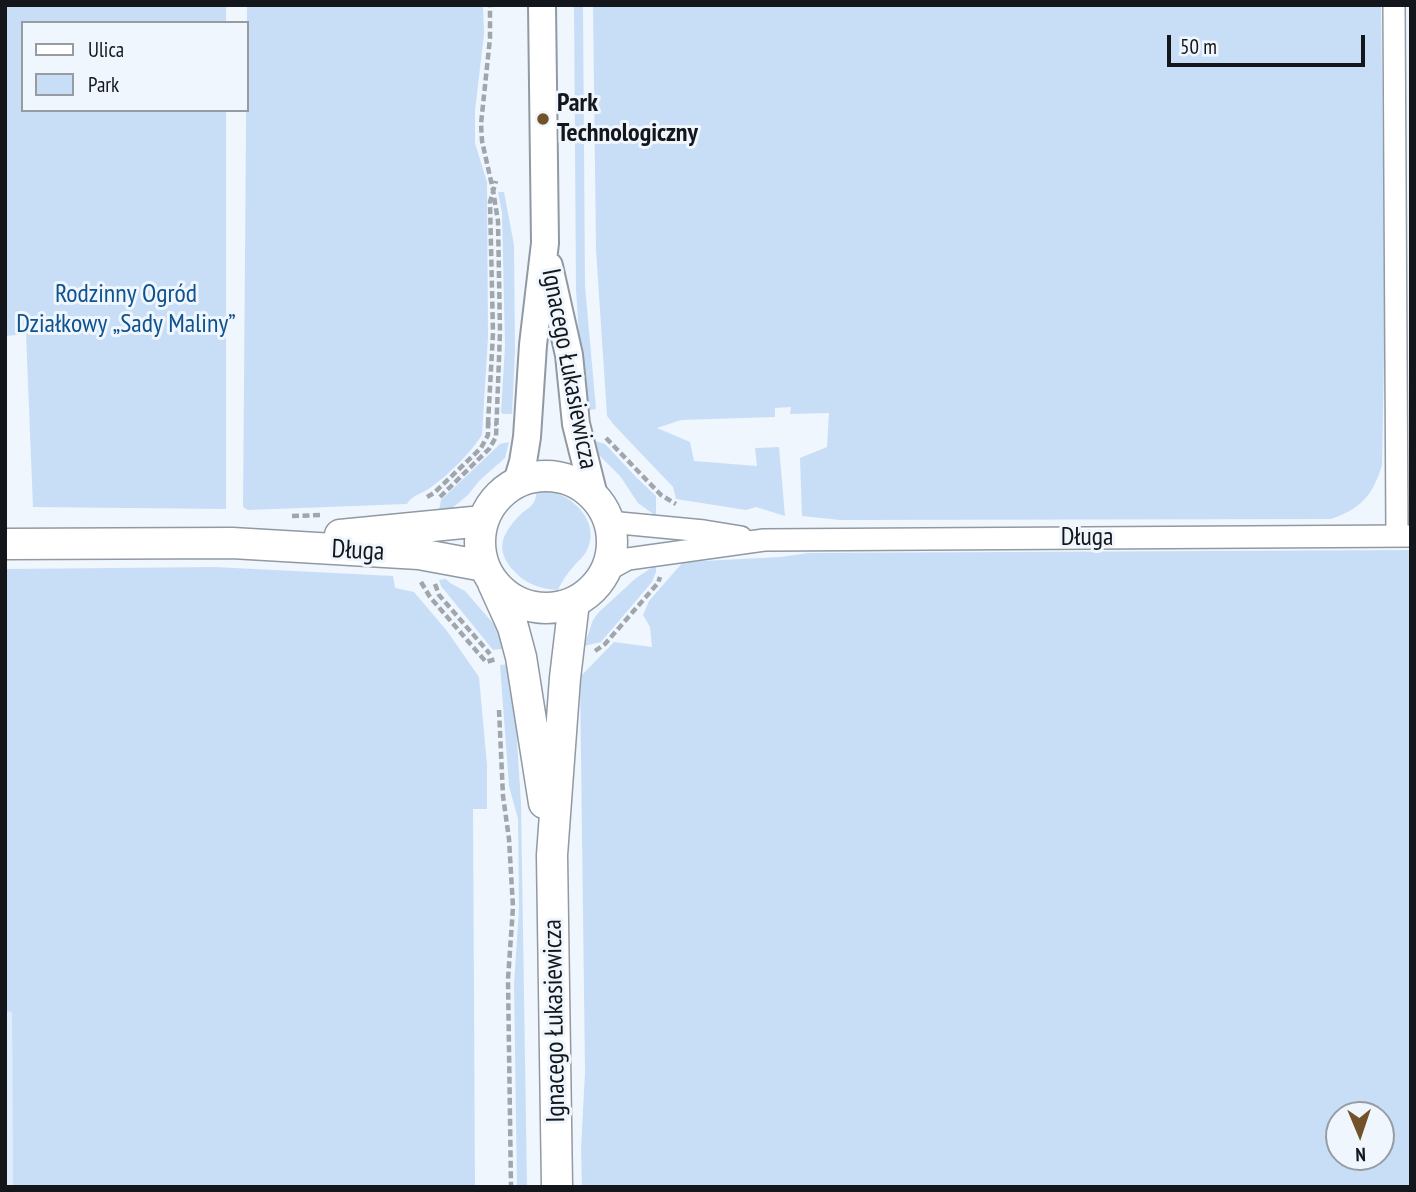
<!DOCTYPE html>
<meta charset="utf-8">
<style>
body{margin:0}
#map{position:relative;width:1416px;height:1192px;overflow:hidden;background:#eff6fe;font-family:"PT Sans Narrow",sans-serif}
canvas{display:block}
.frame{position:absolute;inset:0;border:7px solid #13161a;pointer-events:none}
.legend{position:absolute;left:21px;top:21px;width:228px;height:91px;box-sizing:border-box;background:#eff6fe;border:2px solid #979ca3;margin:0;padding:9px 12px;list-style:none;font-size:21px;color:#13161a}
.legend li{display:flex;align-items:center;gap:14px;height:35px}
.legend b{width:35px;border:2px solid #979ca3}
.north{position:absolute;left:1325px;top:1101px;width:70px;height:70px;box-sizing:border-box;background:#eff6fe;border:2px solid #979ca3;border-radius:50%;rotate:178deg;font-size:19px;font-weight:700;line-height:28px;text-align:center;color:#13161a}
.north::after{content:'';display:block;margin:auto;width:24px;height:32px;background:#725228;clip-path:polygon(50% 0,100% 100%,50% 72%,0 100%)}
.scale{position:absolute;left:1167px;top:35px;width:198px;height:32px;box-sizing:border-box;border:4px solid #13161a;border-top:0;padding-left:9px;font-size:21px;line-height:24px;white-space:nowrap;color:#13161a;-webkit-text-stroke:5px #eff6fe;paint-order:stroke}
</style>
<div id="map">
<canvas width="1416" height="1192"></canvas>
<div class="frame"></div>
<ul class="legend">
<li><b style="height:9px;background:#fff"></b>Ulica</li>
<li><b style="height:19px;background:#c8def7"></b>Park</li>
</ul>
<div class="north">N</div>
<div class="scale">50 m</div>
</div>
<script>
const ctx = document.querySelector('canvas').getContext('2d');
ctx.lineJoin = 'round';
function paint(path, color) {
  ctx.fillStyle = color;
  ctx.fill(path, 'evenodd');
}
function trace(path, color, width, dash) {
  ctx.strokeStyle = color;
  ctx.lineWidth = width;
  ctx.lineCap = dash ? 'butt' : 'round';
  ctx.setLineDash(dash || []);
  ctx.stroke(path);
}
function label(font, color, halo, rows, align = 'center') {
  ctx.font = font + ' "PT Sans Narrow",sans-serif';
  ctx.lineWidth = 6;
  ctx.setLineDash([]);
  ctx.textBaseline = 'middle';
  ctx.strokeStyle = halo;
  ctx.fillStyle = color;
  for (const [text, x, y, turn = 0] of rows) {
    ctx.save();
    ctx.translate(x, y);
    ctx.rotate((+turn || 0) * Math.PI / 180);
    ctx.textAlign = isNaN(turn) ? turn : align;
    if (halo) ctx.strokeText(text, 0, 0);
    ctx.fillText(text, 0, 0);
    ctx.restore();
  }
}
paint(new Path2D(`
 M5,1011H12L13,1187H5Z`), '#deecfc');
paint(new Path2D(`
 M5,5H226V23H23V110H226V509L33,507L26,334L5,336Z
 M247,5H483L484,34L475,111V143L487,182L488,337L482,435C469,455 449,474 430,488C422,494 412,495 407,504L248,510L243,507Z
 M574,5H583L585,286L596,409L584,411L576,290Z
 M593,5H1381L1385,308L1382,465C1373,495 1361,509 1331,519L840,520L802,516L800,458L827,447L829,413L790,414L791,407L775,408V417L681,420L657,428L690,442L694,461L757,466L755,448L779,447L785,516L756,507L746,510L676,499L673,487L614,425L607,416L596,250Z
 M498,192H504L514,245L515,351L512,414H503L501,412L505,346L502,213Z
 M589,439L605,444L637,478L656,496V516L638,503L620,476L593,449Z
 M509,442L505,458L479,481L468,495L445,514L438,516L441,500L500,444Z
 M537,491C546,491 555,492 563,496C583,506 598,529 587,550C584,557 578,561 573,567C567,574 562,581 558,590C541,589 525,584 513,570C493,548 504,531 522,513C526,510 532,506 534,502C536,499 536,494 537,491Z
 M1411,550V1187H582L581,1149L585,1072L580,677L614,642L652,647L650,627L643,615L649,601L683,562L780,557L809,553ZM1339,1115H1381V1157H1339Z
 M656,565V572L652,582L601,642L584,646L593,620L598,613L636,578Z
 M215,567L393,576L395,588L414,592L447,631L479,677L487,765V809H473L475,1187H13L12,1012L5,1011V569Z
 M446,579L450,583L465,591L506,638L509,648L493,650L441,586L439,580Z
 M512,664L521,803L527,1187H517L514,984L519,909L518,819L509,786L500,665Z`), '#c8def7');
const minor = new Path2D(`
 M1394,5L1397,536
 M609,522L704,531L741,537
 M606,571L628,559L764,540L1411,536`);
const tertiary = new Path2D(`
 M549,266L569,355L576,424L594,496
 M517,482L523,462L527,437L533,345L545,243L542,5`);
const secondary = new Path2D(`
 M480 542a66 66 0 1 1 132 0a66 66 0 1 1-132 0Z
 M340,535L483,521
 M5,544L232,543L419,554L484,566
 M493,583L513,627L521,657L544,803
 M557,1187L552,855L565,678L574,602`);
trace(minor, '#9199a2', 24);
trace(tertiary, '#9199a2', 30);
trace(secondary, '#9199a2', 33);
trace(new Path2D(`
 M488,424L493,333L490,202L496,181
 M606,438L661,495L676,504
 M427,497L434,493L481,448L488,435V424H497
 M440,497L489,449L496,437L500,332L498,221L493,190L482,141L481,124L490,38V5
 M292,516L321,515
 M421,582L430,597L486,662L496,659
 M435,584L439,595L490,654
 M595,651L605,644L658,583L660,577
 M499,710L503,796L509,839L513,907L508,979L511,1187`), '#a0a6ac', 4.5, [7, 3.5]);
trace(minor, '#fff', 21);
trace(tertiary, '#fff', 26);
trace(secondary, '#fff', 30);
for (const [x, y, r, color] of [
 [543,119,7,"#725228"]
]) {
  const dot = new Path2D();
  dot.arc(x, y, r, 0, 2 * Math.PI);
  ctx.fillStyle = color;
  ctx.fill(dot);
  trace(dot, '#eff6fe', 2.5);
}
label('bold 26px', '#13161a', '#eff6fe', [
 ["Park",557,104],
 ["Technologiczny",557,134]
], 'left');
label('26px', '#0f528e', '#eff6fe', [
 ["Rodzinny Ogród",126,295],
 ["Działkowy „Sady Maliny”",126,325]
]);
label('26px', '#13161a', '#eff6fe', [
 ["Ignacego Łukasiewicza",569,369,79],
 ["Długa",1087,538],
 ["Długa",358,551,3],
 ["Ignacego Łukasiewicza",555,1021,-91]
]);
</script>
